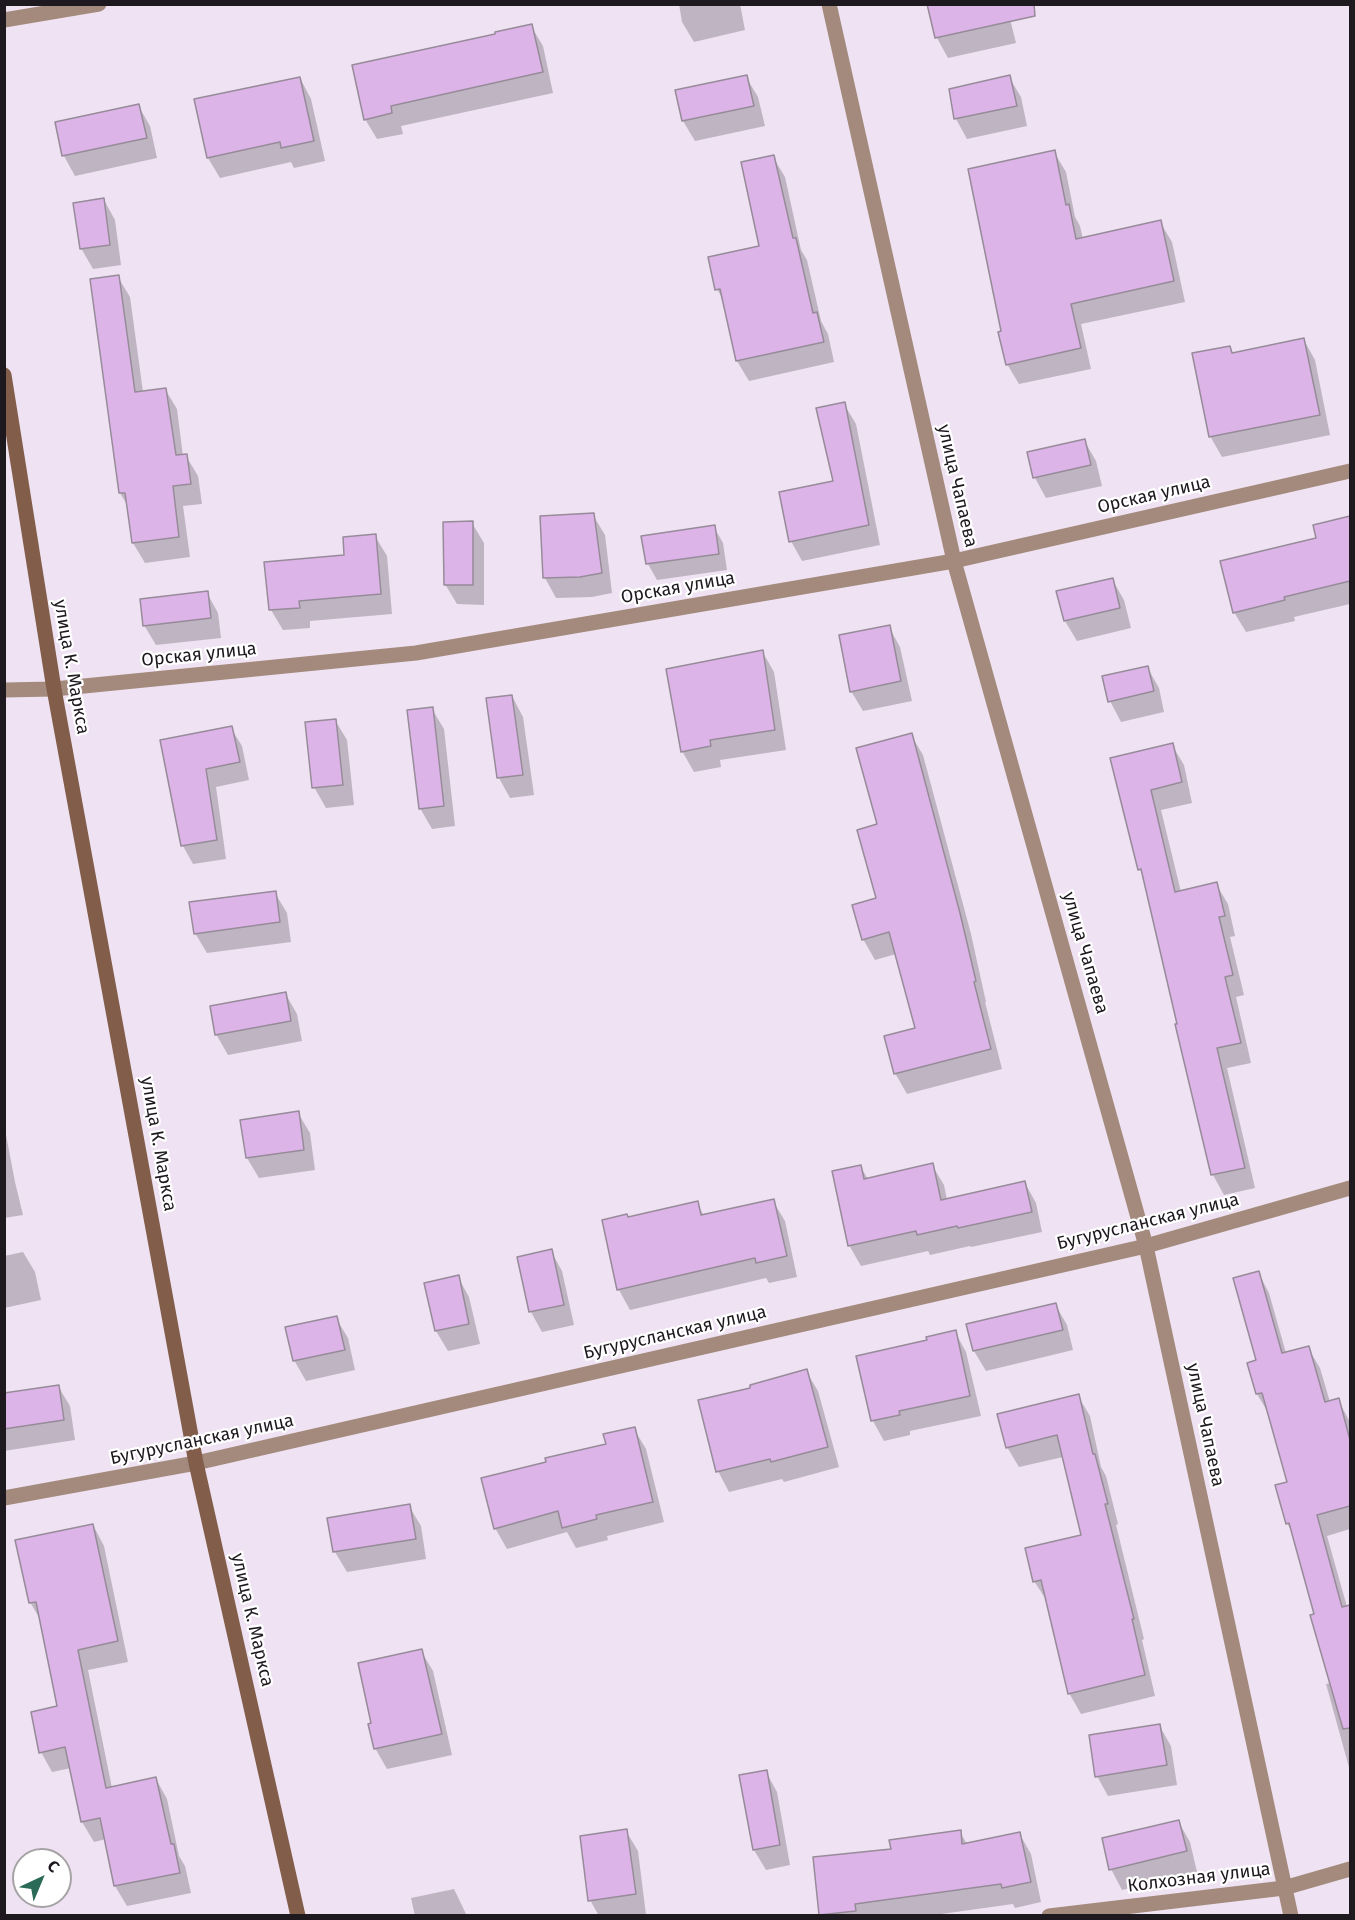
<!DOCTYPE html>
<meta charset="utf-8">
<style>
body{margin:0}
#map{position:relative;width:1355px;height:1920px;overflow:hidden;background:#efe2f2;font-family:"Fira Sans",sans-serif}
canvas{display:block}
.frame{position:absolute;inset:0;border:6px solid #1e191f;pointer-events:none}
.north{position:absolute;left:12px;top:1848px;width:60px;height:60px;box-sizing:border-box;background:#fff;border:2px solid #a5a3a5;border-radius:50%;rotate:44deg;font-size:16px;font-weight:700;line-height:24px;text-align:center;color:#1e191f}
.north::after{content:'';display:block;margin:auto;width:21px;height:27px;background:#2b6a57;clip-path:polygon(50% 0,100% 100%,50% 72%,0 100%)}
</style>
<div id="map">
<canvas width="1355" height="1920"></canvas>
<div class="frame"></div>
<div class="north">С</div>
</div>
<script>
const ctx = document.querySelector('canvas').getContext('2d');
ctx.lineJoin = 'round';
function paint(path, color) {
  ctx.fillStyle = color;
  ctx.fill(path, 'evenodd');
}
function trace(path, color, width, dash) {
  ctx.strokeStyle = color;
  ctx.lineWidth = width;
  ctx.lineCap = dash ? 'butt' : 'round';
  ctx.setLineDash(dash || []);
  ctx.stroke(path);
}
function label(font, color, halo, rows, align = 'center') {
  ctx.font = font + ' "Fira Sans",sans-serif';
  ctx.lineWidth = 4.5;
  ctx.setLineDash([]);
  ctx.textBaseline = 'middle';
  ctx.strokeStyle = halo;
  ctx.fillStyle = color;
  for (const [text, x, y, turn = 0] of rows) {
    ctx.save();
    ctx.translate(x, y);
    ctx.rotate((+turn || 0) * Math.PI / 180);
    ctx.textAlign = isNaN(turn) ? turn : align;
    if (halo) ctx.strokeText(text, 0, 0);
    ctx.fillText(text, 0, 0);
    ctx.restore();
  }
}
paint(new Path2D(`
 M679,4H740L745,30L694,42L682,22Z
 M929,4L1008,11L1016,43L948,58L937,38Z
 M531,26L543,46L553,93L401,126L403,134L377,139L365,119L497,35Z
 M746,77L758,97L765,126L695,141L683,121Z
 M1009,77L1021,97L1027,126L967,139L956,119L951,90Z
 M300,78L311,99L325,161L294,168L291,162L220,178L208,158Z
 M138,105L150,126L157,158L75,176L64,156Z
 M1054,152L1066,172L1075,217L1080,226L1083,239L1160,222L1172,242L1185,302L1081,324L1091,369L1019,384L1007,364Z
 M773,157L785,177L801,250L807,260L821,321L828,334L834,362L749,381L737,361L725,303L717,289L761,247Z
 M104,200L115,220L121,265L93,269L81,248Z
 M118,277L130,297L143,392L165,389L177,409L183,456H186L198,476L202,504L183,506L190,557L145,563L133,543L129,508L120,493Z
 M1304,340L1315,360L1330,435L1222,457L1210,436L1229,347L1233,354Z
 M844,404L856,424L880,545L802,561L791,541L835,482Z
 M1084,440L1096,461L1102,486L1046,498L1035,478Z
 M593,515L605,535L612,593L592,597L556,598L545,578Z
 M1350,518V604L1294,617L1295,621L1246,632L1234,612L1318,539L1315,526Z
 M472,523L484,543V605L457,604L445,584Z
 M714,527L723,543L727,570L657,580L648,564Z
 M375,536L387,556L392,614L310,621V628L283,630L271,610L266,564L346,556Z
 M1112,579L1124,600L1131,628L1077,641L1065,621Z
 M207,593L218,613L221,638L156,645L144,625Z
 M889,627L900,647L912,701L863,711L851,691Z
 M762,651L774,672L786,750L720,760L721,767L694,772L682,751Z
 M1147,667L1159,688L1164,712L1121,722L1110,701Z
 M512,696L523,717L534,795L510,798L499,778L488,699Z
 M432,709L444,729L455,826L432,829L420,808Z
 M335,720L347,740L354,805L326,808L314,787Z
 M231,728L242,746L249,780L216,787L226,859L193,864L183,846L162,742Z
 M911,735L923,755L971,934L986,1002H985L1002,1069L907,1094L895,1073L917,1029L896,954L875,960L863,939L878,899L879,825Z
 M1172,745L1184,765L1192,803L1161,810L1181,892L1216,884L1228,904L1235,936L1230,937L1244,995L1236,997L1251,1063L1227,1068L1255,1188L1224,1195L1213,1175L1177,1026L1179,1025L1145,879L1140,869L1111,759Z
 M275,893L287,913L291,942L207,953L195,933Z
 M285,993L297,1014L302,1041L228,1055L216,1034Z
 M298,1113L310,1133L315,1170L259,1178L247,1158Z
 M4,1124L15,1182L23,1215L4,1218Z
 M932,1165L944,1185L947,1200L1025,1183L1036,1203L1042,1232L971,1247L970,1246L930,1255L928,1251L861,1266L849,1245L860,1166L868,1179Z
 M773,1201L785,1221L797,1277L769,1283L766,1278L630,1310L619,1290L628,1218L697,1203L704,1216Z
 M551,1251L562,1271L574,1325L542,1332L531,1312Z
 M23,1252L35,1272L41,1300L4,1308V1256Z
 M1258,1272L1269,1293L1286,1353L1308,1348L1320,1368L1330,1402L1338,1400L1350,1422V1529L1327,1536L1347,1607L1350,1606V1771L1326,1684L1331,1683L1315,1616L1294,1535L1287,1523L1289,1483L1269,1414L1257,1394Z
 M458,1277L469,1297L480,1344L448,1351L436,1331L426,1284Z
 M1055,1304L1067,1325L1073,1350L986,1371L974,1351L968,1325Z
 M336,1318L348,1338L355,1370L306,1381L294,1360Z
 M955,1332L966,1352L981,1416L910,1431V1435L884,1441L873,1421L929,1341Z
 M806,1371L818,1391L839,1467L784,1482L782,1479L729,1492L718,1471L752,1389Z
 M58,1386L70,1406L75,1440L4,1451V1395Z
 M1078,1396L1090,1416L1101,1467L1106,1476L1118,1524L1116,1525L1144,1639L1142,1640L1155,1696L1081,1714L1069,1693L1047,1601L1034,1581L1083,1536L1063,1457L1019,1467L1007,1447Z
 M634,1429L646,1449L664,1522L607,1536L608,1540L576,1548L567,1532L507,1549L495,1528L607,1445Z
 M409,1506L421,1526L426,1559L347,1572L335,1552L329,1519Z
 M93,1525L104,1546L128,1662L88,1670L112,1788L156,1779L167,1799L179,1856L185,1866L191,1893L127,1906L115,1886L106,1839L94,1842L82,1822L71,1768L52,1772L41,1752L59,1707L41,1621L30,1602Z
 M421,1651L433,1671L452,1755L387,1769L375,1748Z
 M1159,1725L1171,1746L1177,1785L1108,1796L1097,1776Z
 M766,1772L777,1792L790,1865L766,1870L754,1850Z
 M1178,1821L1190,1842L1197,1872L1122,1890L1111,1869Z
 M626,1831L638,1851L646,1915L599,1916L590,1900Z
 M960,1832L967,1844L1019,1833L1031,1854L1041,1902L1015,1908L1013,1904L927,1916H821L892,1850Z
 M454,1889L467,1916H415L411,1898Z`), '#0003');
const building = new Path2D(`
 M927,4H1034L1035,16L935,38Z
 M532,24L543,72L391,106L392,113L364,120L352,65L495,34V32Z
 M747,75L754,106L682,121L675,90Z
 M1010,75L1017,106L954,119L949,89Z
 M300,77L314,141L281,148L280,142L207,158L194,99Z
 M139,104L147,138L62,156L55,122Z
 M1055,150L1066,205L1069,204L1076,239L1161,220L1174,281L1071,304L1081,348L1006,365L998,332L1001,331L968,169Z
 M774,155L793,238H796L813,313L817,312L824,342L736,361L720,289L715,290L708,257L759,246L741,162Z
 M104,198L110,245L80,249L73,203Z
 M119,275L135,392L166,388L176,455L187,454L191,484L173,486L179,537L132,543L125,493H119L90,279Z
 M1304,338L1320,415L1209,437L1192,353L1230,346L1232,353Z
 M845,402L869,525L789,542L779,492L833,481L816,408Z
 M1085,439L1091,465L1033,478L1027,452Z
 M594,513L602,573L580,577L543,578L540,516Z
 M1350,516V581L1284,597L1285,600L1233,613L1220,561L1316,538L1313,525Z
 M473,521V585H444L443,522Z
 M715,525L719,554L646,564L641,536Z
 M376,534L381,594L299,601L300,608L269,610L264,562L344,555L343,537Z
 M1113,578L1120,608L1064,621L1056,591Z
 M208,591L211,618L143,626L140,599Z
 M890,625L901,681L850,692L839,635Z
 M763,650L775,730L710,740L711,746L681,752L666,669Z
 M1148,666L1154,691L1108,702L1102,676Z
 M512,695L523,775L497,778L486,698Z
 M433,707L444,806L419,809L407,710Z
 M336,719L343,785L312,788L305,722Z
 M232,726L240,762L206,769L217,840L181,846L160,740Z
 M912,733L960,913L976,981L974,982L991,1049L894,1074L884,1036L915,1028L889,932L862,940L852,905L876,898L857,830L877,824L856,748Z
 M1173,743L1182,782L1151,790L1175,892L1217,882L1225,916L1219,917L1233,975L1225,977L1241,1043L1217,1048L1245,1168L1211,1175L1175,1024H1177L1141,869L1138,870L1110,758Z
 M276,891L280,922L194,934L189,902Z
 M286,992L291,1021L215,1035L210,1006Z
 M299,1111L304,1150L246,1158L240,1120Z
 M933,1163L941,1200L1025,1181L1032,1212L958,1228L957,1226L917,1235L916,1231L848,1246L832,1171L861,1165L864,1179Z
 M774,1199L787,1256L756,1263L755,1258L617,1290L602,1220L627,1214L628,1217L698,1201L701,1215Z
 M552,1249L564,1305L529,1312L517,1257Z
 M1259,1271L1282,1353L1309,1346L1325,1402L1339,1398L1350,1440V1506L1317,1515L1342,1607L1350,1605V1728L1343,1729L1310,1615L1314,1614L1289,1523L1286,1524L1275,1485L1287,1482L1262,1393L1256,1394L1247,1363L1256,1360L1233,1278Z
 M459,1275L469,1324L435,1331L424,1283Z
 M1056,1303L1063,1330L973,1351L966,1324Z
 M337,1316L345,1350L293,1361L285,1327Z
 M956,1330L970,1396L899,1411L900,1415L871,1421L856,1356L927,1340L926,1337Z
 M807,1369L828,1447L771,1462L770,1459L716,1472L698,1400L750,1388V1385Z
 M59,1385L64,1420L4,1429V1393Z
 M1079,1394L1093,1454H1095L1108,1504H1105L1134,1619H1132L1145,1675L1068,1694L1041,1580L1033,1582L1025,1548L1081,1535L1057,1435L1006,1448L997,1414Z
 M635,1427L653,1502L596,1515L597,1519L562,1528L558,1511L494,1529L481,1478L546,1462L545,1458L606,1444L603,1434Z
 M410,1504L416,1539L333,1552L327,1518Z
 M93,1524L118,1641L78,1650L106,1788L156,1777L171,1844H174L180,1873L114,1886L100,1818L81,1822L65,1747L39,1753L31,1712L57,1706L36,1602L29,1603L15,1540Z
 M422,1649L442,1734L374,1749L368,1724L371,1723L358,1663Z
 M1160,1724L1167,1765L1095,1777L1089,1735Z
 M767,1770L780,1845L753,1850L739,1775Z
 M1179,1820L1187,1851L1109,1870L1102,1838Z
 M627,1829L636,1894L588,1901L580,1836Z
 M961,1830L962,1844L1020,1832L1031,1882L1002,1888L1001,1884L855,1904L856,1911L819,1915L813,1857L891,1849L889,1840Z`);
paint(building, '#dcb4e7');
trace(building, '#978b9a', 1.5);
trace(new Path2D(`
 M829,4L954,561L1146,1246L1291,1916
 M4,20L99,4
 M4,1498L196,1463L1146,1246L1350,1188
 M1049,1916L1284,1888L1350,1869`), '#a38a7c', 15);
trace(new Path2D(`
 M4,690L54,689L416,653L954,561L1350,471`), '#a38a7c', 15);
trace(new Path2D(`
 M4,375L54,689L196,1463L298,1916`), '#815d4a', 15);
label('18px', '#1e191f', '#fff', [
 ["улица Чапаева",957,486,77],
 ["Орская улица",1154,495,-13],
 ["Орская улица",678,588,-10],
 ["Орская улица",199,655,-6],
 ["улица К. Маркса",71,667,80],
 ["улица Чапаева",1085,953,74],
 ["улица К. Маркса",158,1144,80],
 ["Бугурусланская улица",1148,1222,-14],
 ["Бугурусланская улица",675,1333,-13],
 ["улица Чапаева",1205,1425,78],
 ["Бугурусланская улица",202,1440,-12],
 ["улица К. Маркса",252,1620,77],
 ["Колхозная улица",1199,1878,-7]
]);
</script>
